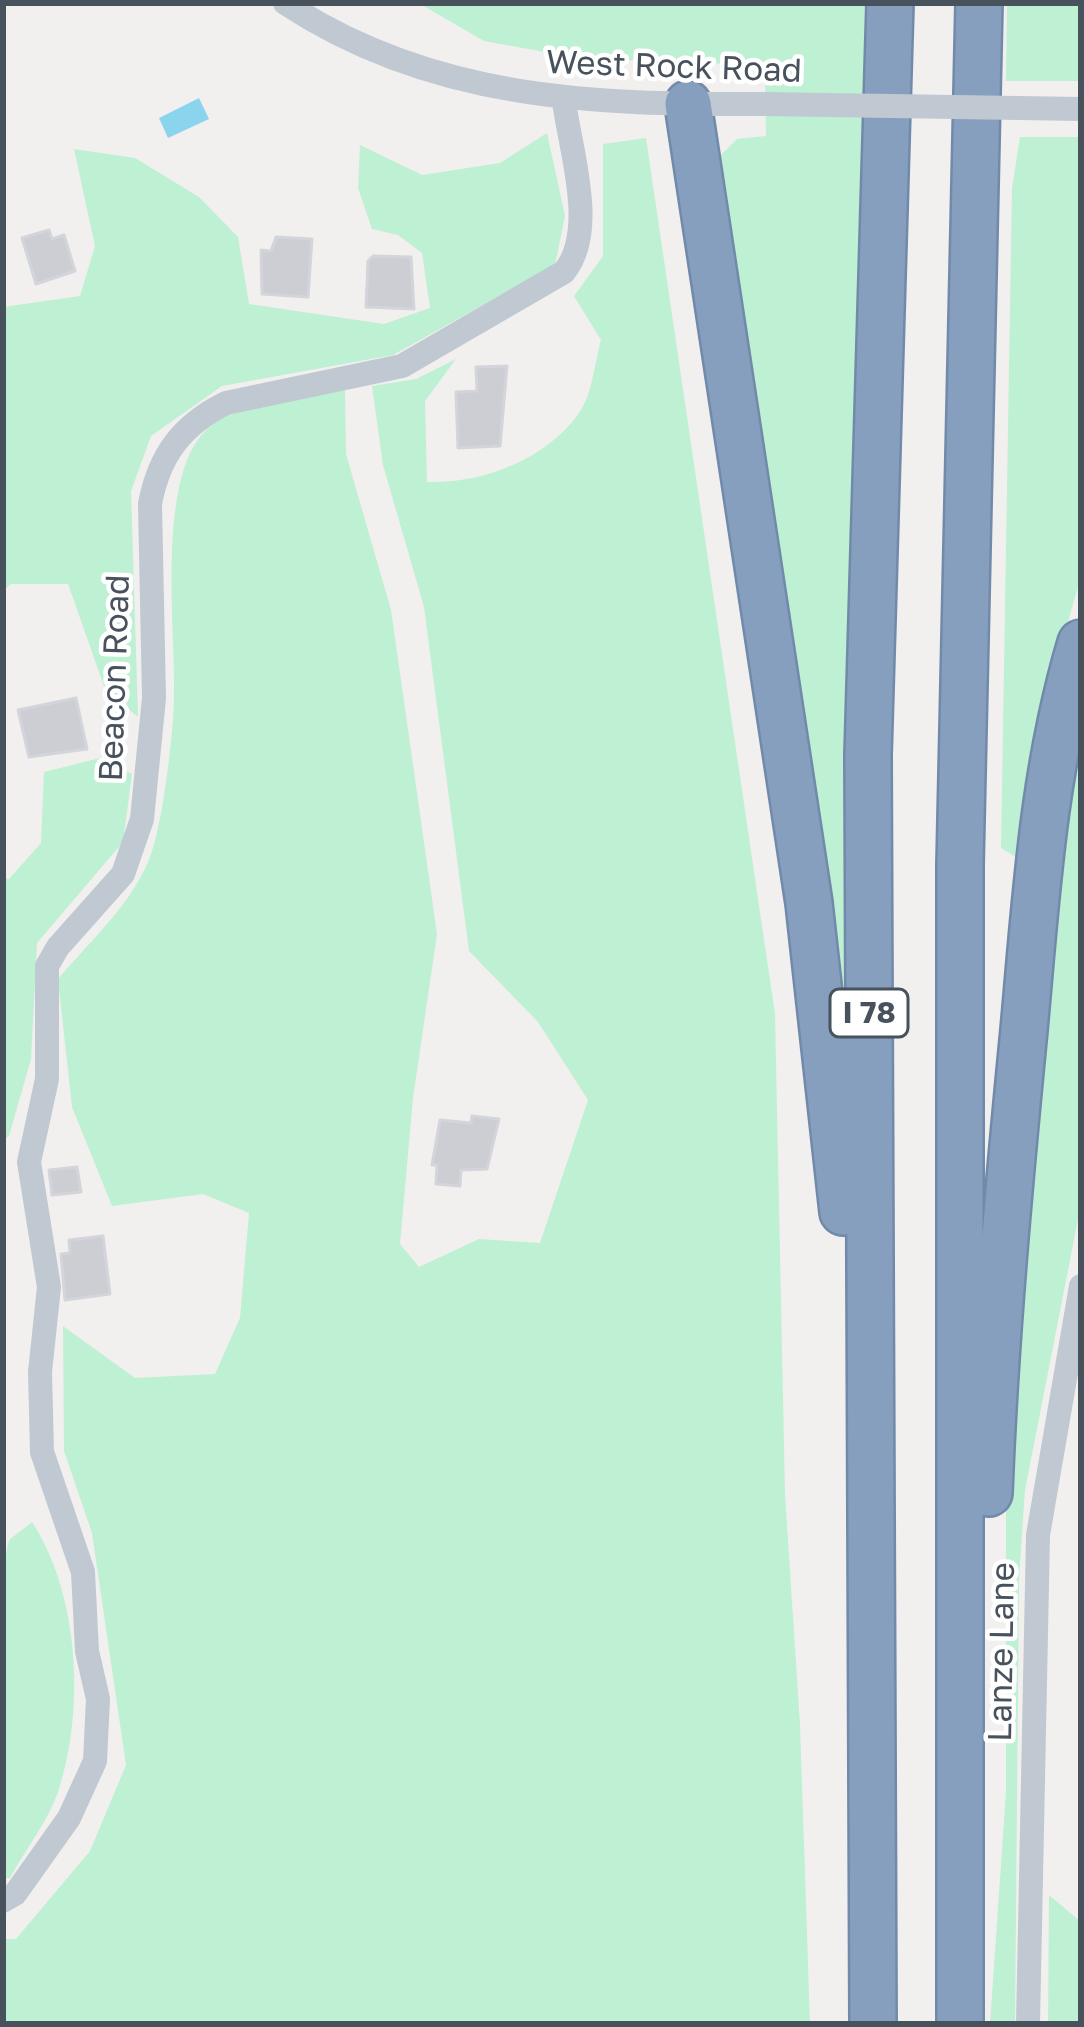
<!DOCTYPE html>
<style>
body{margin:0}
#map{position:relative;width:1084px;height:2027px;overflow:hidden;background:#f2efef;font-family:"Golos Text",sans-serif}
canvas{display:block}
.frame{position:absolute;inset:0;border:6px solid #47525d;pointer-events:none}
</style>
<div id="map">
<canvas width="1084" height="2027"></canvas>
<div class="frame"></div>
</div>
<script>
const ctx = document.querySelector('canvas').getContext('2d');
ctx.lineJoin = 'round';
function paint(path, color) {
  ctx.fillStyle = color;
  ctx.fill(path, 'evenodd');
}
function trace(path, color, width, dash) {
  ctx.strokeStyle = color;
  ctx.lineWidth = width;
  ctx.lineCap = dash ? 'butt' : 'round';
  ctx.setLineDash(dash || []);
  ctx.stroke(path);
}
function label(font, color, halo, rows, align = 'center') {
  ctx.font = font + ' "Golos Text",sans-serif';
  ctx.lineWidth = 9;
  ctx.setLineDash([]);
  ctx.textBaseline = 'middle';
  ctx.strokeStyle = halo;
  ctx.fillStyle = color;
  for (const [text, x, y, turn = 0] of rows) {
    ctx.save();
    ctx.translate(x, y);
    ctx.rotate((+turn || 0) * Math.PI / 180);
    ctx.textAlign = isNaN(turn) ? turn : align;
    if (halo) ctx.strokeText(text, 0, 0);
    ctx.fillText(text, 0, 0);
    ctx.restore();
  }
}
paint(new Path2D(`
 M865,3L850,1099L715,161L737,139L766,136L765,65L584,59L484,41L422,5Z
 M1007,3H1081V81H1006Z
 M547,133L565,216L555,265L393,355L222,386L151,436L131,491L138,717L105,689L68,584H11L3,591V307L80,296L95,246L74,149L135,158L199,197L238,237L249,304L384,324L430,308L422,253L398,235L372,229L358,188L360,145L422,175L500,163Z
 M1020,137H1081V576L1042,714L1019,859L1001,848L1012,188Z
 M646,138L775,1014L785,1494L800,1725L810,2024H3V1939H16L90,1851L126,1765L92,1533L64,1451L63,1326L135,1378L215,1374L240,1318L249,1213L203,1194L112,1206L72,1107L58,979C90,941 135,901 151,854C163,821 173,736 174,700C177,634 153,468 212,425C246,400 305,398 345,390L346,454L391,610L437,934L413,1098L400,1244L419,1267L479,1239L540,1243L588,1100L538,1022L469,951L424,607L383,465L372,386L416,379L456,359L425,401L427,482C481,484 546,460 579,413C592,396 595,361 601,340L574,296L603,256V144Z
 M1081,720V1204L1025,1490L1019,1579L1015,2024H990L1006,1792V1469L1044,949Z
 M100,758L132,774L123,842L37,943L31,1059L9,1136L3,1141V878L9,879L41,843L44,772Z
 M32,1522C79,1594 85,1708 59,1789C49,1820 25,1850 10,1878H3V1568L9,1540Z
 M1049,1895L1081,1922V2024H1048Z`), '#bef0d3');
paint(new Path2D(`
 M199,98L209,119L168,138L159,118Z`), '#8ad4ed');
const building = new Path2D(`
 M49,230L52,239L64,235L75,271L36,284L22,238Z
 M276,237L312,239L308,297L262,294L261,250L271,251Z
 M373,256L411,257L414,309L366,307L368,261Z
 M507,366L500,446L458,448L456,392L477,391L476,367Z
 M76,698L87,749L29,757L18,710Z
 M472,1116L499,1119L487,1169L461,1170L460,1186L436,1184L437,1165H432L440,1120L471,1123Z
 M77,1167L81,1192L52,1195L49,1170Z
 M103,1236L110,1294L65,1300L61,1254L70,1253L69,1240Z`);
paint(building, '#ccced4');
trace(building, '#d3d5db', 3);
const highway = new Path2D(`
 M688,104L809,903L843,1212
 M989,1493C995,1338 1009,1184 1024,1030C1036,898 1043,770 1081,643
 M873,2024L868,755L890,3
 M960,2024V865L979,3`);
trace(highway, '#728aaa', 50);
trace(new Path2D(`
 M285,3C432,100 594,105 765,104
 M3,1901L15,1894L69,1818L95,1761L98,1699L87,1651L83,1572L42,1452L40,1372L49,1287L29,1162L47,1079V966L58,947L123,874L142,819L154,698L150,504C159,455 182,425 226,403L402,366L564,272C598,231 570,150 564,101
 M1028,2024L1038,1535L1081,1286`), '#c0c9d1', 24);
trace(highway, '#879fbf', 45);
trace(new Path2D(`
 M765,104L1081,109`), '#c0c9d1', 24);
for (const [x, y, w] of [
 [869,1013,78]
]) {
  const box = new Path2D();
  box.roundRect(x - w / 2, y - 24, w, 48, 9);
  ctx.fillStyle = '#fff';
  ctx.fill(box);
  trace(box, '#47525d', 3);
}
label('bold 30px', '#47525d', null, [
 ["I 78",869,1013]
]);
label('33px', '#47525d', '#fff', [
 ["West Rock Road",674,67,2],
 ["Beacon Road",115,678,-88],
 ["Lanze Lane",1002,1652,-89]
]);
</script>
